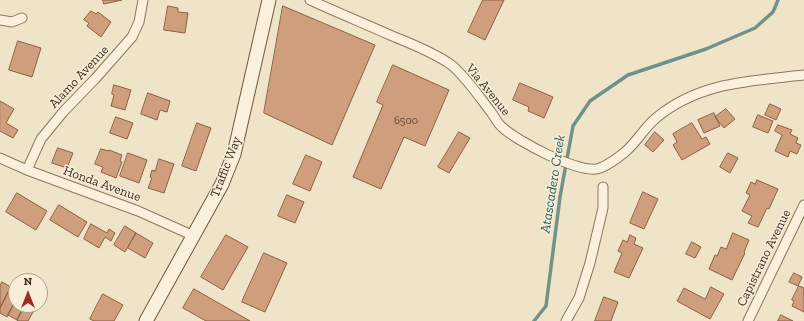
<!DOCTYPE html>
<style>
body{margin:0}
#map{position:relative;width:804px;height:321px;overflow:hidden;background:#f0e4c8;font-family:"Zilla Slab",serif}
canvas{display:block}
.north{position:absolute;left:8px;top:273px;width:40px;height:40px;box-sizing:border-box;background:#f7eed8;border:1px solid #ada18e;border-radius:50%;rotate:0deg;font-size:11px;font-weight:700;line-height:16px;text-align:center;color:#3d2e20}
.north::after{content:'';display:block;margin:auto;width:14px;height:18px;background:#9e2a2b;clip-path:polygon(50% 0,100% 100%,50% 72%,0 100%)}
</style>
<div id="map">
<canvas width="804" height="321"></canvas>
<div class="north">N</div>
</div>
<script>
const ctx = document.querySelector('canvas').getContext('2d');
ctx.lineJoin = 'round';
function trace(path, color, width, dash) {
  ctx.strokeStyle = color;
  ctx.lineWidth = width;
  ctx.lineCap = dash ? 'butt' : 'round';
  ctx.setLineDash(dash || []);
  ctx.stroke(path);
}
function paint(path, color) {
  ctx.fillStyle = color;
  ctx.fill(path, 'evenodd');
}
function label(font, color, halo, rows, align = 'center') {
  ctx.font = font + ' "Zilla Slab",serif';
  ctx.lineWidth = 3;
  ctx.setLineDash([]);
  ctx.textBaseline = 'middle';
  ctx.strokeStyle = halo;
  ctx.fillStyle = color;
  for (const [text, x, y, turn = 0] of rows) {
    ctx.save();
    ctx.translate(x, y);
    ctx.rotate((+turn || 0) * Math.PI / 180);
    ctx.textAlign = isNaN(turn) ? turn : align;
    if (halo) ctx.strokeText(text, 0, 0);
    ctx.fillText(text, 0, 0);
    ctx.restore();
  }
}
trace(new Path2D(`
 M534,321L546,306L560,197L573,126L590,101L628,75L706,49L755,28L773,12L778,0`), '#6f938a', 3.5);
const building = new Path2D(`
 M103,0H122L104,4Z
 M483,0H504L485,40L468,32Z
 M168,6L178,8V12L188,13L185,33L164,30Z
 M283,6L375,45L332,145L264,113Z
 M91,11L96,14L98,12L111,22L101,37L87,26L89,23L84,20Z
 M18,41L41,48L32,77L9,70Z
 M393,65L449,90L425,146L404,137L381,189L353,177L383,105L377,102Z
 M520,83L553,97L544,118L528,111L529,107L513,100Z
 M114,85L131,90L125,110L111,106L114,95L112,94Z
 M148,93L170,101L167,112L160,110L157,120L141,114Z
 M0,101L14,109L6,123L18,130L13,138L0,131Z
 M770,104L781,109L776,120L765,115Z
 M726,109L735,119L724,128L715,117Z
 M714,113L720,126L704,133L698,120Z
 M758,115L773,121L768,133L753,127Z
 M116,117L133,123L127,139L110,133Z
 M197,123L211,128L196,171L182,166Z
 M692,123L702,139L706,137L710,144L682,160L673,145L677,142L673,134Z
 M778,125L792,130L790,134L798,138L796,143L801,145L797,154L790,151L788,157L775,151L782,135L775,131Z
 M459,132L470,138L449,173L438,167Z
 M655,132L664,140L653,152L645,145Z
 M58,148L73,153L67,168L52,163Z
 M101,149L109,151V150L122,155L120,161L122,162L116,178L101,172L103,167L95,164Z
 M128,153L147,160L139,183L120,176Z
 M728,153L738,158L730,173L720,167Z
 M306,155L322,162L310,191L293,184Z
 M159,159L174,164L164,193L148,188L152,178L150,177L152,170L155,171Z
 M757,180L778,189L769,209L767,208L758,227L748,223L752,216L742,211L750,195L746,193L751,182L755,184Z
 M643,192L658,199L644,229L630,223Z
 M17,193L47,211L36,230L6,212Z
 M287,195L304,202L295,223L278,216Z
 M59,205L87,222L78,237L50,220Z
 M91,224L107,233L109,229L115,233L111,241L105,237L99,248L84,239Z
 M125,226L136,233L125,252L114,245Z
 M136,233L153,243L145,258L128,248Z
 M733,233L749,240L744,252L745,253L732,280L709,269L715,255L717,256L721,247L726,249Z
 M226,235L248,247L223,290L201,277Z
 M630,235L636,238L634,244L643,248L629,278L614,272L622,253L618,251L623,240L627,242Z
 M692,242L701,247L695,258L686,254Z
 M264,253L287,263L265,312L242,302Z
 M794,273L802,277L798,286L789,282Z
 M2,282L11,287L0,308V287Z
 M799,286L804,288V312L792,306L794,301L792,300Z
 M11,287L16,290V300L7,317L0,313V308Z
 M711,287L724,294L710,319L677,301L684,288L705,299Z
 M194,289L250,321H206L183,308Z
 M103,294L123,305L114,321H94L90,319Z
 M604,297L618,302L611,321H595Z
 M16,300V305H25L17,320L8,315Z
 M25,305H37L28,321H18L17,320Z
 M781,315L793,321H778Z`);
paint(building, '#cf9f7d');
trace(building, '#8d5f41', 1);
const street = new Path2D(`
 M310,0C336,12 363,23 390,35C411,44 431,51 450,64C463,73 481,99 491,112C495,117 497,123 502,127C515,140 582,176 600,168C608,165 619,157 625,152C637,142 644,128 656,118C699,82 750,81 804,75
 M0,20L12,22L22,18
 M0,158L27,170L138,211L194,236
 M27,170L41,139L64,111L95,79L132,37L139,22L143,0
 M566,321L579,298L590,263L603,208V187
 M748,321L804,205`);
const secondary = new Path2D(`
 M146,321L222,184L234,154L269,0`);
trace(street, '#8d765c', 11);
trace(secondary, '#6f573f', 15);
trace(street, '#faf1dc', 9);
trace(secondary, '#faf1dc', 13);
label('11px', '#624a37', null, [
 ["6500",406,121]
]);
label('13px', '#3d2e20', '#f7eed8', [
 ["Alamo Avenue",79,77,-47],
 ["Via Avenue",488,90,51],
 ["Traffic Way",226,167,-69],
 ["Honda Avenue",102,184,20],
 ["Capistrano Avenue",764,258,-64]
]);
label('italic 14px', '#2f5d5a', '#f7eed8', [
 ["Atascadero Creek",553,184,-81]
]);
</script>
